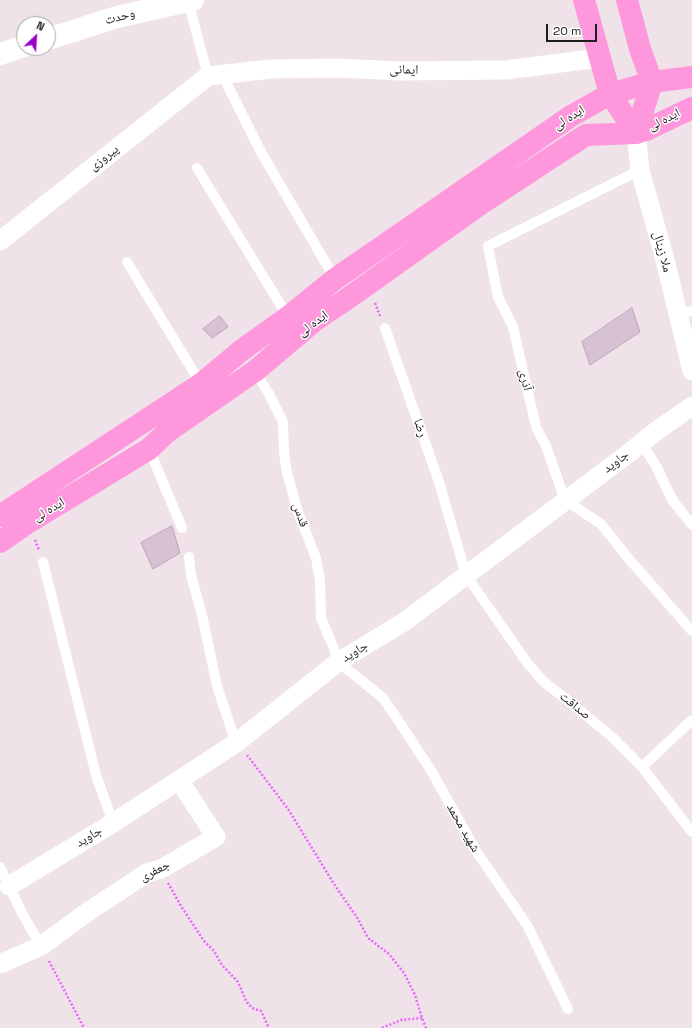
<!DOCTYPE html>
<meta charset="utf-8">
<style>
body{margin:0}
#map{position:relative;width:692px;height:1028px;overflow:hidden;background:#efe2e9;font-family:"Space Grotesk",sans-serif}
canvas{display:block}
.north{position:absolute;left:16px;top:16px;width:40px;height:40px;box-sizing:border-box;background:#fff;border:1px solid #a5a5a5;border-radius:50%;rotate:25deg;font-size:11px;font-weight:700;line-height:16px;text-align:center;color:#1d1d1d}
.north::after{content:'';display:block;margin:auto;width:14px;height:18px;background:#9b00ca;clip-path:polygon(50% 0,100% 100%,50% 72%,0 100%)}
.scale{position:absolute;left:546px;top:24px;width:51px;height:18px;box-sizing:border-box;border:2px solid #1d1d1d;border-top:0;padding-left:5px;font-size:12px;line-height:14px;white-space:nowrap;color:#1d1d1d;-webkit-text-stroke:3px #fff;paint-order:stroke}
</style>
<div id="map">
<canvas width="692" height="1028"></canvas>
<div class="north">N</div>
<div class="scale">20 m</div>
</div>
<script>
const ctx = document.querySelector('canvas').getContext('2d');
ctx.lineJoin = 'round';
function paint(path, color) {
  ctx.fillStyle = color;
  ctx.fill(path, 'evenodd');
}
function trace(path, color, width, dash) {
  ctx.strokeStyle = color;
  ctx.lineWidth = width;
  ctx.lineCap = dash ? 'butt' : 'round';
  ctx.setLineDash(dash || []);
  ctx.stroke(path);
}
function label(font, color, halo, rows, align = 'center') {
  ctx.font = font + ' "Space Grotesk","Noto Naskh Arabic",sans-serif';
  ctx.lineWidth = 3;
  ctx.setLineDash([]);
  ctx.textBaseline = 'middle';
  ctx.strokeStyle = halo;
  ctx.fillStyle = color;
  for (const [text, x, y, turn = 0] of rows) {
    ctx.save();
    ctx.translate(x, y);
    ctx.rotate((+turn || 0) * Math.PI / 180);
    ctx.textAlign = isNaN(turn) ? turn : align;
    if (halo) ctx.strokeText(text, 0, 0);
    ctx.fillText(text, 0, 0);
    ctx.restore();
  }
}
const building = new Path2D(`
 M632,308L640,332L590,365L582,342Z
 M220,316L228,327L212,338L203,329Z
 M172,526L180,553L153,569L141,543Z`);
paint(building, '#d6c2d2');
trace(building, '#c2a3bb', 1);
trace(new Path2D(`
 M375,303L380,316
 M35,540L39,550
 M247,755L288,809L334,884L358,919L368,938L389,954L404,973L415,995L422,1018L426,1028
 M168,883L181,906L204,941L214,951L222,965L238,982L246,1001L252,1008L261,1011L269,1028
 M49,961L84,1028
 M382,1028L401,1020L422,1018`), '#eb63ff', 2.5, [2, 2]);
trace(new Path2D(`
 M188,1L208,76
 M222,74L261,152L335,279
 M197,168L288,317
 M640,170L488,246L498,297L513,327L536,427L546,446L565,500L601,524L629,559L692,631
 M127,262L201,384
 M677,314L692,311
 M385,328L439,482L466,575L528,664L544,682L570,702L612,737L642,767L692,832
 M255,371L269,394L283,422L284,452L287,473L298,512L316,558L320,581L321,618L335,651L338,662L383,698L404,729L432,772L476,851L527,925L568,1009
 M641,443L655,464L673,501L692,525
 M149,449L182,528
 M189,557L191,575L202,615L217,686L236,743
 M43,562L96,775L113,823
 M642,767L692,720
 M0,867L23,915L41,946`), '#fff', 10);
trace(new Path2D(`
 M636,133L640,170L665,260L692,371
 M0,241L208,76L271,69L338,68L400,71L506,70L599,58
 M9,886L113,823L236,743L338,662L404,622L629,453L655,432L692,406
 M0,964L41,946L89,911L147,873L161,869L216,837L179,780`), '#fff', 19);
trace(new Path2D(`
 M48,39L117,17L193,0
 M0,54L24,46`), '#fff', 22);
trace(new Path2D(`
 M584,0L610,94L636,133
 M627,0L640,49L652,82
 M636,133L652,82
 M0,516L201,384L242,350L288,317L335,279L571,116L610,94L652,82L692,77
 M0,542L29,522L149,449L167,432L255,371L313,322L347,299L482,203L586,135L636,133L646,130L692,108`), '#ff97dc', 22);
label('13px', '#1d1d1d', '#fff', [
 ["وحدت",120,17,-15],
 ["ایمانی",404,70,1],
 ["ایده لى",569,118,-32],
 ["ایده لی",664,120,-27],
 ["پیروزی",104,158,-38],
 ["ملا زینال",662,252,75],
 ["ایده لى",313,324,-37],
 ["آذری",525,380,77],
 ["رضا",420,428,71],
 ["جاوید",616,462,-37],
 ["ایده لى",49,510,-31],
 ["قدس",300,515,71],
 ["جاوید",355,652,-31],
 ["صداقت",575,706,39],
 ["شهید محمد",463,828,60],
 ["جاوید",89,837,-31],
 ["جعفری",155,871,-26]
]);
</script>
